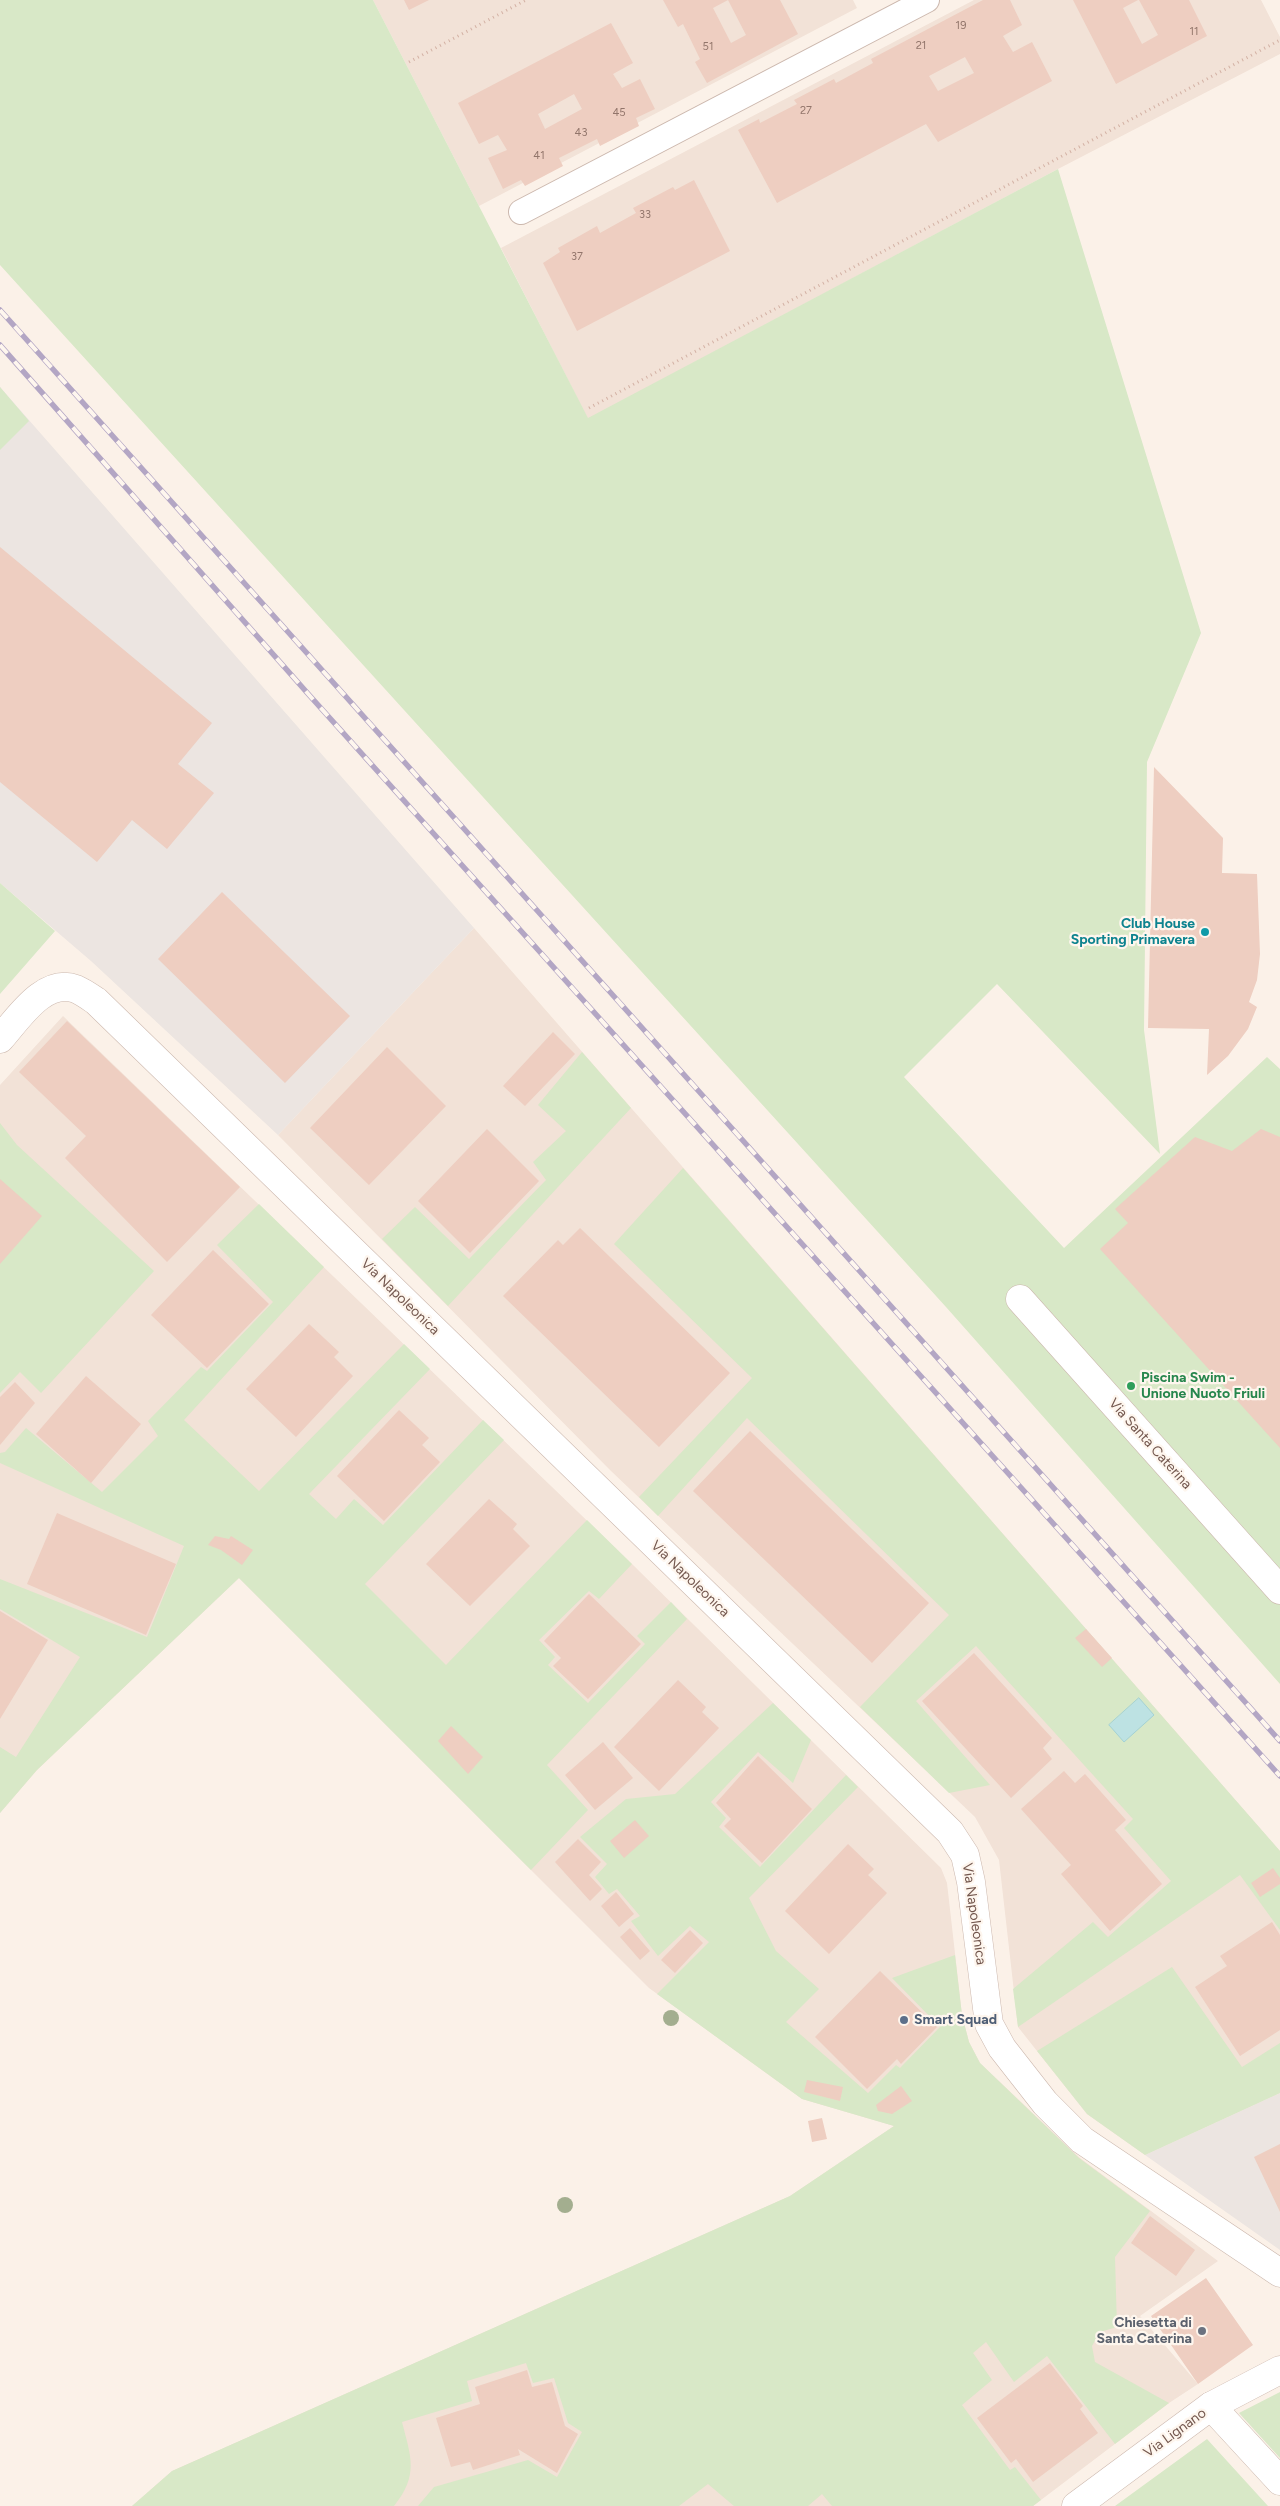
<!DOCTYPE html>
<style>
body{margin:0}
canvas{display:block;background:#fbf1e8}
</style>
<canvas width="1280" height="2506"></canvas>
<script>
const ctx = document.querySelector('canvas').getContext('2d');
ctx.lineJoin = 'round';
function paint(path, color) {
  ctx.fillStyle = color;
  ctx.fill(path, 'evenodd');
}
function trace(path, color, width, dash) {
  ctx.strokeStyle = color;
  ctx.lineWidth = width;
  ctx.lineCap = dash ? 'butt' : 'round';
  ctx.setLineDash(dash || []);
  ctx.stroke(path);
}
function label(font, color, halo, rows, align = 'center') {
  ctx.font = font + ' Figtree,sans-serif';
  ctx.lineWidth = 4.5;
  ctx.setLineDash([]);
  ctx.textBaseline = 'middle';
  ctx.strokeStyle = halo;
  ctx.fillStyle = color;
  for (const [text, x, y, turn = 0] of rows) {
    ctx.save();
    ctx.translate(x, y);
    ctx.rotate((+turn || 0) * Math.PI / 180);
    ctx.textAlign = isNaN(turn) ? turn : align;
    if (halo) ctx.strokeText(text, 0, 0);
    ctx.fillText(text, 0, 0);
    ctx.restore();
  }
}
paint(new Path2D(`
 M373,0H853L857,8L479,206Z
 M974,0H1261L1280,37V54L1058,169L588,419L501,248Z
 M474,928L1280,1851V2093L1145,2155L1087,2114L1018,2027L999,1860L975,1817L611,1471L278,1135Z
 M63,1016L632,1564L941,1868L947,1883L962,2015L969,2042L980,2063L1080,2158L1218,2261L1140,2316L1198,2384L1169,2403L1033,2506H132L172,2471L790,2196L894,2126L802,2099L649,1988L239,1578L37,1770L0,1813V1085Z`), '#f2e2d7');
paint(new Path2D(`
 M0,387L474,928L278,1135L91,961L0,883Z
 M1280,2093V2250L1145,2155Z`), '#ece5e1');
paint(new Path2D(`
 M0,0H373L588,418L1058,169L1201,633L1147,762L1144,1030L1160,1154L997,984L904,1077L1064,1248L1267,1057L1280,1069V1684L946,1307L0,265Z
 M0,387L29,421L0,450Z
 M0,883L55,931L0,994Z
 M582,1052L631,1108L448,1306L382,1239L415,1207L469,1259L546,1180L533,1162L566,1131L538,1105Z
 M0,1123L17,1145L154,1271L41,1393L20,1372L0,1393Z
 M683,1168L1280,1851V1930L1240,1875L1018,2027L1013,1989L1093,1922L1108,1937L1171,1881L1124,1828L1133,1819L976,1646L916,1701L990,1785L949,1793L860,1707L949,1615L747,1418L658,1516L639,1497L752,1378L614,1244Z
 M259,1204L324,1267L184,1420L259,1491L404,1344L430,1369L309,1494L336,1519L354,1499L383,1525L483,1420L504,1440L365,1584L446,1665L587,1520L632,1564L599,1599L589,1591L539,1640L555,1657L548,1665L588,1703L645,1644L637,1636L671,1602L687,1619L547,1765L588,1810L531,1870L239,1578L37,1770L0,1813V1747L16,1757L80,1657L0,1609V1579L147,1637L184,1546L0,1463V1453L5,1452L26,1428L102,1492L158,1436L148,1421L201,1367L207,1371L273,1302L217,1245Z
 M773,1703L811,1740L793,1783L758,1752L711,1802L726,1818L719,1827L760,1867L846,1775L858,1787L749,1898L776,1951L819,1989L786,2022L868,2093L896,2065L900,2068L940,2027L892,1978L955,1955L962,2015L969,2042L980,2063L1079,2158L1150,2211L1115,2257L1117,2327L1100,2332L1092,2346L1095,2362L1169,2403L1115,2444L1047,2356L1014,2382L986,2342L973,2353L992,2380L962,2405L1010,2470L1015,2467L1041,2500L1033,2506H832L822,2494L808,2506H734L708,2484L679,2506H418L434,2487L528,2460L557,2477L582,2432L568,2423L554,2378L533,2383L526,2363L467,2381L472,2401L402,2422C411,2457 419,2475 394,2506H132L172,2471L790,2196L894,2126L802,2099L657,1994L709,1942L690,1926L658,1956L631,1921L640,1916L617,1889L609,1894L595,1877L607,1864L580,1837L626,1799L675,1794Z
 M1172,1967L1242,2067L1280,2043V2093L1145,2155L1087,2114L1037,2051Z
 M1280,2392V2458L1239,2413Z
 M1207,2439L1268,2506H1115Z`), '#d8e8c7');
const water = new Path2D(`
 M1139,1698L1154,1715L1124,1742L1109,1725Z`);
paint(water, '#bde2e3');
trace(water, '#a4d2d4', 1);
paint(new Path2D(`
 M404,0H429L409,10Z
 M663,0H780L798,34L707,83L695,62L700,59L683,24L678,27ZM728,0L746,35L731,43L713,8Z
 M983,0H1010L1022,25L1003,36L1013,52L1032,42L1052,81L938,142L926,124L777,203L738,130L759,119L760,123L797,104L794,100L834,79L836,83L873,63L871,59ZM965,57L974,73L938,91L929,76Z
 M1073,0H1138L1123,8L1142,44L1158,35L1139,0H1189L1207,36L1116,84Z
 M611,23L633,63L613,74L622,88L640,79L655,109L636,118L639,126L600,146L597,139L559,158L563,166L525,186L521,180L503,189L488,158L507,150L498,135L479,144L458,103ZM574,94L582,109L545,129L538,114Z
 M694,180L730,251L577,331L543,263L560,252L558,248L597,226L600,233L636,213L633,208L673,187L675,190Z
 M0,547L212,723L178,764L214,793L167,849L132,820L97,862L0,782Z
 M1154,767L1223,838L1222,873L1257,874L1260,954L1257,980L1249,1002L1257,1007L1248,1029L1228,1056L1207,1075L1209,1029L1148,1028Z
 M222,892L350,1016L285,1083L158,959Z
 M67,1021L240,1187L167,1262L65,1158L86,1136L19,1072Z
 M553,1032L575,1054L525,1106L503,1086Z
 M387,1047L446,1106L369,1185L310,1128Z
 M487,1129L539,1181L470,1253L418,1201Z
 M1261,1129L1280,1137V1448L1100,1249L1128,1223L1115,1209L1195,1137L1232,1151Z
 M0,1179L42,1216L0,1264Z
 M580,1228L730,1373L659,1447L503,1296L558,1240L563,1245Z
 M213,1250L269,1304L207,1368L151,1315Z
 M309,1324L339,1352L334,1357L353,1376L296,1437L246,1389Z
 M86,1376L141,1424L91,1483L36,1434Z
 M15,1382L35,1403L0,1445V1397Z
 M399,1410L429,1438L422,1445L440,1462L384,1521L337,1476Z
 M750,1431L929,1603L872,1663L693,1491Z
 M489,1499L517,1524L513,1529L530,1546L470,1606L426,1564Z
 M57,1513L176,1564L146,1635L27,1584Z
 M215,1536L229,1539L231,1536L253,1550L242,1565L221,1550L208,1545Z
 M589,1594L641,1644L588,1699L553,1666L561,1658L544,1641Z
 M0,1611L48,1640L0,1719Z
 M1086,1629L1112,1658L1102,1667L1075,1638Z
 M974,1653L1052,1738L1043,1748L1052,1759L1011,1798L922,1701Z
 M678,1680L706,1707L702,1712L719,1728L659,1791L614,1747Z
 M451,1726L483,1757L468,1774L438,1741Z
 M603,1742L633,1778L595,1810L565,1775Z
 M758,1756L812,1809L762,1863L724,1826L731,1819L716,1803Z
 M1064,1771L1075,1783L1085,1774L1126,1820L1115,1830L1162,1884L1110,1931L1061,1874L1071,1865L1021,1809Z
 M635,1820L649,1836L624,1858L610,1841Z
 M578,1839L601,1862L589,1875L602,1889L590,1901L555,1862Z
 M848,1844L874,1869L868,1875L887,1893L829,1954L785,1911Z
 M1273,1868L1280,1878V1884L1260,1897L1251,1883Z
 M616,1892L634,1914L619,1927L601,1906Z
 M1272,1922L1280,1935V2030L1240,2056L1195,1987L1227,1966L1220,1956Z
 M630,1928L650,1951L640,1960L620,1937Z
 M690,1930L703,1943L675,1973L661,1960Z
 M880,1971L937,2027L901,2064L897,2059L867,2089L815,2037Z
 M807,2080L843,2087L840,2101L804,2092Z
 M901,2086L912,2101L892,2114L878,2111L876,2105Z
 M822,2118L827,2139L812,2142L808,2121Z
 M1280,2144V2212L1254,2157Z
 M1150,2216L1195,2250L1176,2276L1131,2243Z
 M1206,2278L1253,2345L1198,2384L1151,2316Z
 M1050,2363L1083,2406L1080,2409L1098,2433L1033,2482L1016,2459L1011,2463L977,2418Z
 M527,2370L532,2387L552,2382L565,2426L578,2434L557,2473L518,2449L520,2455L473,2470L470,2462L451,2467L436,2418L480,2404L475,2387Z`), '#eecec1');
const service = new Path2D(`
 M521,212L927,0`);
const minor = new Path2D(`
 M0,1039C18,1019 44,977 76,989C83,992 90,997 96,1001L950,1832L965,1855L971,1882L989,2024L1002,2048L1045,2103L1082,2140L1280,2273
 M1020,1299L1280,1590
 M1211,2406L1280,2481`);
const tertiary = new Path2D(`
 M1076,2506L1211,2406L1280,2370`);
trace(service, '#ccb8ae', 26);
trace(minor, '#ccb8ae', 29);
trace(tertiary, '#ccb8ae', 29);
trace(new Path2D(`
 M409,62L526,0
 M589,408L1280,40`), '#d3b1a4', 3, [1, 4]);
trace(service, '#fff', 24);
trace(minor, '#fff', 28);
trace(tertiary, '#fff', 28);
const rail = new Path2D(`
 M0,310L1280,1741
 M0,345L310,696L1280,1776`);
trace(rail, '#b3a6c4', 5.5);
trace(rail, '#fef6ee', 4, [11]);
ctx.fillStyle = '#a3ae8f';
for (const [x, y] of [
 [671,2018],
 [565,2205]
]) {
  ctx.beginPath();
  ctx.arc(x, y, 8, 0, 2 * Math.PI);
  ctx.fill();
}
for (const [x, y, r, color] of [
 [1205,932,5,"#0f9aa8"],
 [1131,1386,5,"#2e9e5b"],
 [904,2020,5,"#5c6f8a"],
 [1202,2331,5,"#6b7280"]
]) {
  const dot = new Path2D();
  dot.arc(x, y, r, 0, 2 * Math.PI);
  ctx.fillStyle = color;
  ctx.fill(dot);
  trace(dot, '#fef6ee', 2);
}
label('11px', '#92756b', null, [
 ["19",961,26],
 ["11",1194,32],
 ["21",921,46],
 ["51",708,47],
 ["27",806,111],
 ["45",619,113],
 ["43",581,133],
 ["41",539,156],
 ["33",645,215],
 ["37",577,257]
]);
label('bold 14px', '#0d838f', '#fef6ee', [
 ["Club House",1195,924],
 ["Sporting Primavera",1195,940]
], 'right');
label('14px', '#73574e', '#fef6ee', [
 ["Via Napoleonica",400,1297,44],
 ["Via Santa Caterina",1150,1444,48],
 ["Via Napoleonica",690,1579,44],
 ["Via Napoleonica",974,1914,82],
 ["Via Lignano",1175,2433,-36]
]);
label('bold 14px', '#27864d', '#fef6ee', [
 ["Piscina Swim -",1141,1378],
 ["Unione Nuoto Friuli",1141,1394]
], 'left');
label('bold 14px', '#4e5e75', '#fef6ee', [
 ["Smart Squad",914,2020]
], 'left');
label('bold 14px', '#5b616d', '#fef6ee', [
 ["Chiesetta di",1192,2323],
 ["Santa Caterina",1192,2339]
], 'right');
</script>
